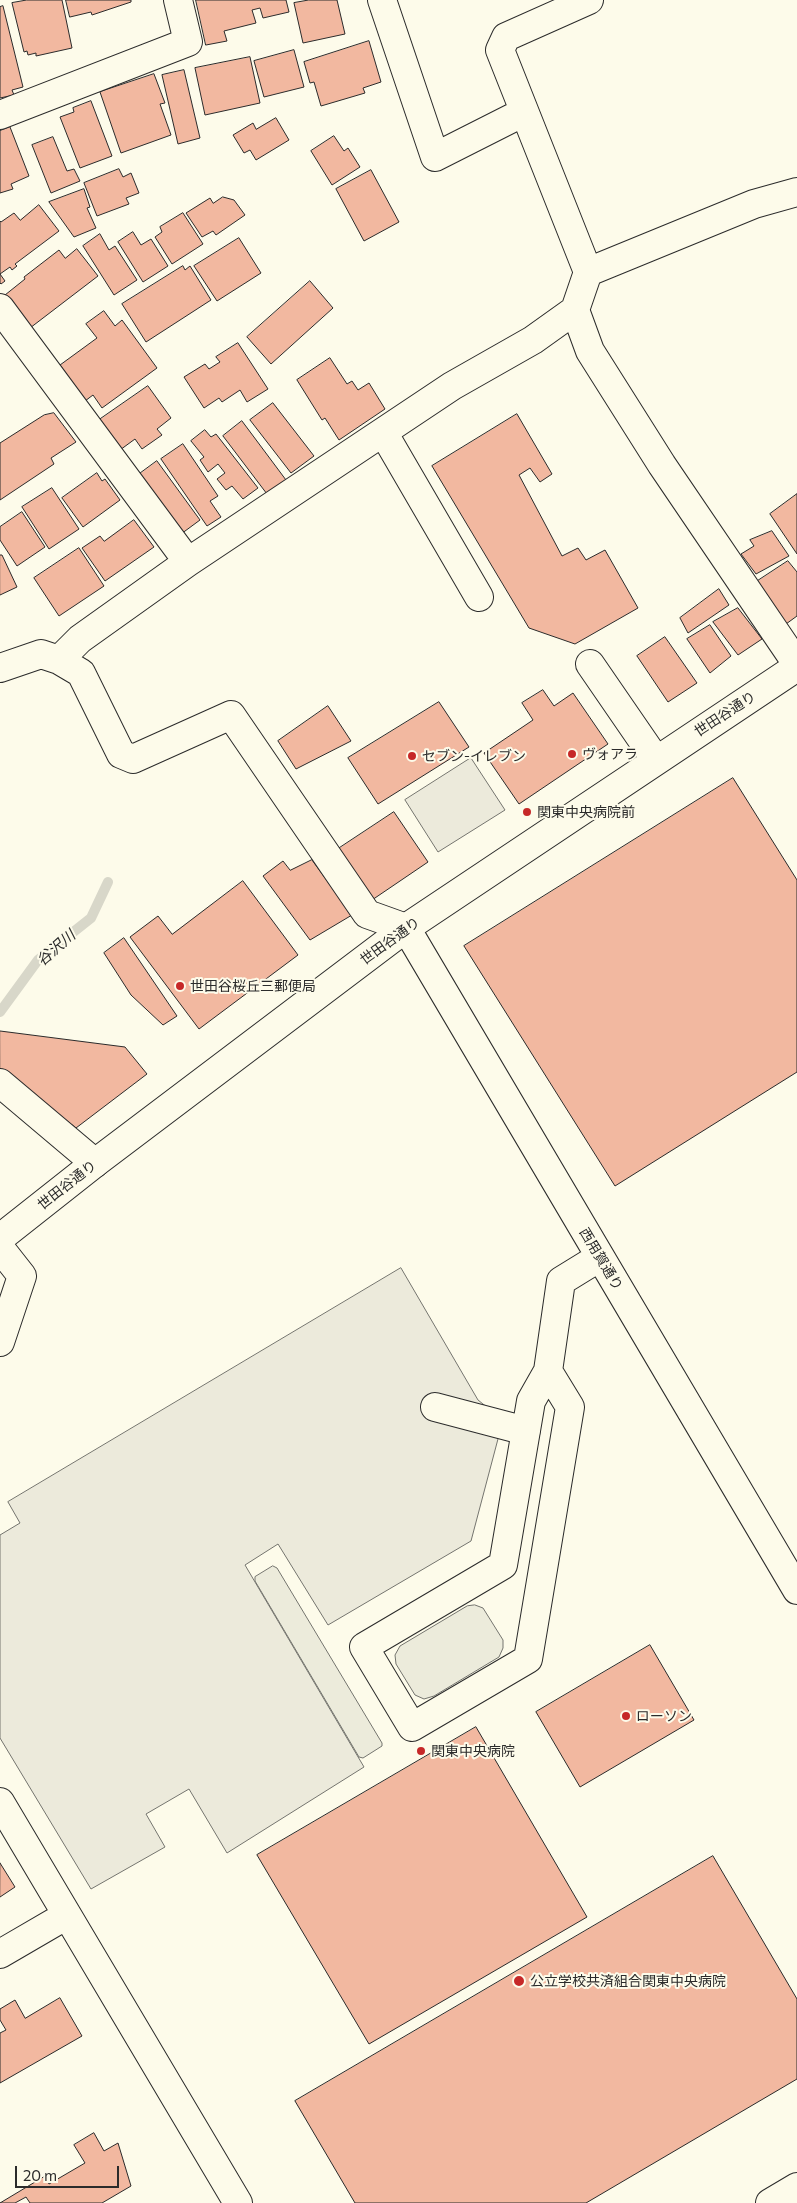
<!DOCTYPE html>
<meta charset="utf-8">
<style>
body{margin:0}
#map{position:relative;width:797px;height:2203px;overflow:hidden;background:#fdfbea;font-family:Commissioner,sans-serif}
canvas{display:block}
.scale{position:absolute;left:15px;top:2166px;width:104px;height:22px;box-sizing:border-box;border:2px solid #2b2b2b;border-top:0;padding-left:6px;font-size:15px;line-height:18px;white-space:nowrap;color:#2b2b2b;-webkit-text-stroke:4px #fdfbea;paint-order:stroke}
</style>
<div id="map">
<canvas width="797" height="2203"></canvas>
<div class="scale">20 m</div>
</div>
<script>
const ctx = document.querySelector('canvas').getContext('2d');
ctx.lineJoin = 'round';
function paint(path, color) {
  ctx.fillStyle = color;
  ctx.fill(path, 'evenodd');
}
function trace(path, color, width, dash) {
  ctx.strokeStyle = color;
  ctx.lineWidth = width;
  ctx.lineCap = dash ? 'butt' : 'round';
  ctx.setLineDash(dash || []);
  ctx.stroke(path);
}
function label(font, color, halo, rows, align = 'center') {
  ctx.font = font + ' Commissioner,"Noto Sans JP",sans-serif';
  ctx.lineWidth = 4;
  ctx.setLineDash([]);
  ctx.textBaseline = 'middle';
  ctx.strokeStyle = halo;
  ctx.fillStyle = color;
  for (const [text, x, y, turn = 0] of rows) {
    ctx.save();
    ctx.translate(x, y);
    ctx.rotate((+turn || 0) * Math.PI / 180);
    ctx.textAlign = isNaN(turn) ? turn : align;
    if (halo) ctx.strokeText(text, 0, 0);
    ctx.fillText(text, 0, 0);
    ctx.restore();
  }
}
const green = new Path2D(`
 M273,1566L277,1568L382,1743V1746L363,1758L359,1757L255,1581V1577Z
 M475,1605L483,1608L503,1640V1648L499,1657L434,1696L424,1699L415,1695L396,1664L395,1655L400,1646L467,1606Z`);
paint(green, '#ecebdb');
trace(green, '#74746e', 1);
const parking = new Path2D(`
 M471,758L505,810L438,852L405,800Z
 M401,1268L478,1400L503,1420L471,1541L328,1625L278,1544L245,1565L364,1767L227,1853L189,1789L146,1814L165,1847L91,1889L0,1738V1535L20,1523L8,1502Z`);
paint(parking, '#eceadb');
trace(parking, '#74746e', 1);
trace(new Path2D(`
 M0,1012L38,960L91,918L108,882`), '#d8d7c9', 10);
const building = new Path2D(`
 M27,0H62L72,48L36,56V53L28,55L27,51L24,52L12,3Z
 M66,0H131V2L92,15L91,12L70,17Z
 M196,0H286L289,12L263,18L260,8L252,10L256,23L224,31L227,41L206,45Z
 M309,0H337L345,34L303,43L294,3Z
 M3,6L23,87L12,90L14,95L0,98V7Z
 M369,41L381,82L363,88L365,93L321,106L314,82L310,83L304,62Z
 M294,50L304,87L264,97L254,61Z
 M250,57L260,103L205,115L195,68Z
 M184,70L200,138L178,144L162,75Z
 M154,74L165,103L160,104L171,135L121,153L100,92Z
 M91,101L112,156L80,168L60,117L74,112L73,108Z
 M276,118L289,140L256,160L250,150L244,153L233,135L253,123L256,129Z
 M10,127L29,176L11,184L13,189L0,193V131Z
 M334,136L344,151L348,148L360,167L332,185L311,151Z
 M53,137L67,171L74,169L80,181L51,193L32,145Z
 M119,169L123,177L131,173L139,193L126,198L129,204L97,216L84,183Z
 M371,170L399,222L364,241L336,189Z
 M84,189L90,207L87,208L96,228L74,237L49,202Z
 M223,197L234,200L245,215L216,235L213,231L202,237L186,213L210,198L213,203Z
 M39,205L59,231L15,264L17,266L12,270L10,267L0,274L5,281L1,284L0,283V221L1,222L14,213L20,220Z
 M183,213L203,244L172,264L155,237L162,232L160,227Z
 M133,232L141,245L151,239L168,266L143,282L118,242Z
 M100,234L109,250L115,246L137,280L114,295L83,246Z
 M239,238L261,273L217,301L194,266Z
 M77,249L98,276L30,328L5,295L25,279L24,277L59,250L65,258Z
 M183,266L185,270L190,266L211,300L146,342L122,304Z
 M310,281L333,308L271,364L247,337Z
 M104,311L115,326L122,320L157,368L102,408L93,395L85,401L60,365L97,338L86,324Z
 M238,343L268,389L247,402L240,390L222,402L219,398L204,408L184,377L205,364L209,369L220,362L216,357Z
 M330,358L347,384L352,381L358,390L369,383L385,409L339,440L325,418L322,420L297,380Z
 M148,386L171,418L157,429L162,435L142,449L135,439L120,450L99,420Z
 M273,403L314,456L291,473L250,420Z
 M54,413L76,442L51,458L54,464L0,500V443L44,415Z
 M517,414L552,474L540,482L530,468L519,475L562,556L578,548L586,560L605,550L638,608L575,644L529,628L432,466Z
 M242,421L286,480L267,494L223,436Z
 M205,430L211,437L216,434L258,488L243,499L232,486L226,490L217,479L225,473L218,464L208,472L200,460L204,457L191,441Z
 M183,444L218,496L210,501L221,517L207,526L161,459Z
 M157,461L200,520L181,534L138,475Z
 M97,473L102,481L105,479L120,500L83,527L62,498Z
 M52,488L79,529L49,549L22,507Z
 M797,494V554L770,514Z
 M22,512L45,547L17,566L0,540V527Z
 M134,520L154,547L105,581L82,548L100,536L104,541Z
 M772,531L789,556L756,574L741,554L754,546L750,540Z
 M79,548L104,586L59,616L34,578Z
 M0,555H2L17,587L0,595Z
 M788,561L797,572V616L786,624L753,584Z
 M719,589L729,605L688,633L680,618Z
 M738,608L762,639L738,655L713,622Z
 M710,625L731,656L710,673L687,639Z
 M665,637L697,683L668,702L637,656Z
 M543,690L554,706L573,693L608,744L519,804L484,753L533,720L522,703Z
 M439,702L469,747L378,804L348,758Z
 M328,706L351,741L296,769L278,741Z
 M733,778L797,880V1072L615,1186L464,946Z
 M394,812L428,862L372,900L338,849Z
 M312,860L352,915L310,940L263,876L283,861L290,870Z
 M243,881L298,955L199,1029L130,937L158,916L172,934Z
 M124,938L177,1016L163,1025L131,995L104,953Z
 M0,1031L125,1047L147,1074L76,1128L0,1070Z
 M650,1645L694,1720L580,1787L536,1712Z
 M476,1727L587,1917L369,2044L257,1855Z
 M713,1856L797,1999V2079L586,2203H355L295,2101Z
 M0,1863L15,1887L0,1897Z
 M60,1998L82,2036L0,2083V2033L6,2030L0,2020V2009L15,2000L25,2018Z
 M94,2133L104,2151L118,2143L131,2186L102,2203H30L26,2197L15,2203H0L45,2176L49,2184L85,2163L74,2145Z`);
paint(building, '#f2b8a0');
trace(building, '#2b2b2b', 1);
const minor = new Path2D(`
 M382,0L435,157L524,112
 M0,115L188,42L178,0
 M588,272L754,204L797,192
 M0,308L188,562
 M575,310L590,351L662,465L797,664
 M383,432L479,597
 M59,660L80,639L188,562L452,386L533,340L575,310L588,272L500,50L506,37L589,0
 M590,664L656,760
 M0,668L41,654L59,660L81,673L121,754L133,759L231,715L367,914L406,928L797,1590
 M0,1083L95,1163
 M0,1248L22,1276L0,1342
 M548,1371L570,1407L528,1659L412,1727L364,1647L503,1565L531,1401L548,1371L561,1281L600,1257
 M435,1407L526,1431
 M0,1802L238,2203
 M0,1954L67,1915
 M770,2203L797,2187`);
const major = new Path2D(`
 M0,1238L95,1163L406,928L797,667`);
trace(minor, '#2b2b2b', 30);
trace(major, '#2b2b2b', 30);
trace(minor, '#fdfbea', 28);
trace(major, '#fdfbea', 28);
for (const [x, y, r, color] of [
 [572,754,5,"#c62828"],
 [412,756,5,"#c62828"],
 [527,812,5,"#c62828"],
 [180,986,5,"#c62828"],
 [626,1716,5,"#c62828"],
 [421,1751,5,"#c62828"],
 [519,1981,6,"#c62828"]
]) {
  const dot = new Path2D();
  dot.arc(x, y, r, 0, 2 * Math.PI);
  ctx.fillStyle = color;
  ctx.fill(dot);
  trace(dot, '#fdfbea', 2);
}
label('14px', '#2b2b2b', '#fdfbea', [
 ["世田谷通り",725,714,-33],
 ["世田谷通り",390,941,-36],
 ["世田谷通り",67,1185,-38],
 ["西用賀通り",601,1259,59]
]);
label('14px', '#2b2b2b', '#fdfbea', [
 ["ヴォアラ",582,754],
 ["セブン-イレブン",422,756],
 ["関東中央病院前",537,812],
 ["世田谷桜丘三郵便局",190,986],
 ["ローソン",636,1716],
 ["関東中央病院",431,1751],
 ["公立学校共済組合関東中央病院",530,1981]
], 'left');
label('italic 15px', '#2b2b2b', '#fdfbea', [
 ["谷沢川",56,948,-41]
]);
</script>
